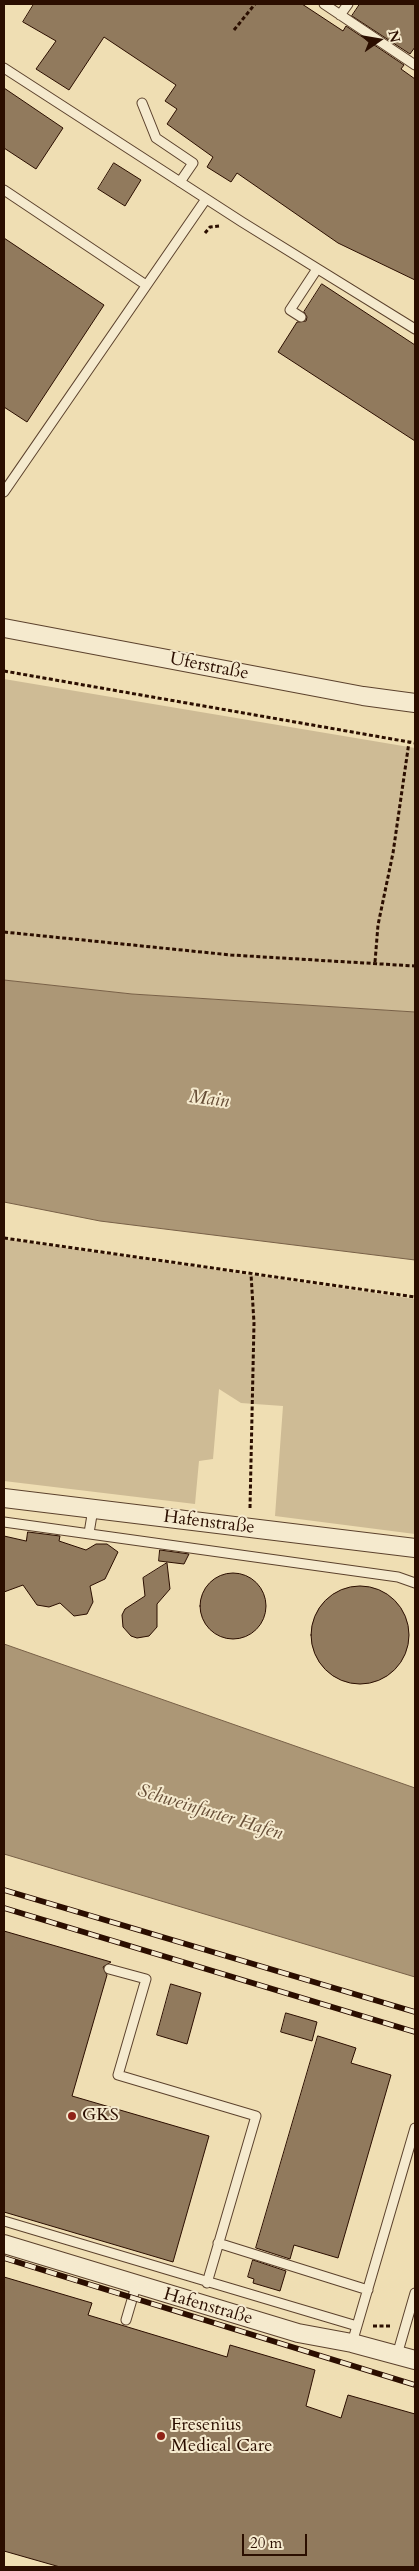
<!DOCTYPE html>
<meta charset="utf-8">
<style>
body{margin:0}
#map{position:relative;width:419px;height:2571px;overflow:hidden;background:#efdeb3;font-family:Cardo,serif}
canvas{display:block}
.frame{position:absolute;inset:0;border:5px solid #2b0e00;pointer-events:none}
.north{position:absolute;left:354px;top:15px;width:50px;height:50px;-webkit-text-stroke:4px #f5eace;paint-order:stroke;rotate:77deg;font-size:14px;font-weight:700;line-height:20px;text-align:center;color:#2b0e00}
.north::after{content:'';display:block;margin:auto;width:18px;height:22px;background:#2b0e00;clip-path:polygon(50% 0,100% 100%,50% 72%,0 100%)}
.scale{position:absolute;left:242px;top:2534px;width:65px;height:22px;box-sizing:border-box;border:2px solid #2b0e00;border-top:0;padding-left:6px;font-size:15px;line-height:18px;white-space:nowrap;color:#2b0e00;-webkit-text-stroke:4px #f5eace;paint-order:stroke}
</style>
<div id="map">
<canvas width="419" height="2571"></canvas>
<div class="frame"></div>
<div class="north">N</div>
<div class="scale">20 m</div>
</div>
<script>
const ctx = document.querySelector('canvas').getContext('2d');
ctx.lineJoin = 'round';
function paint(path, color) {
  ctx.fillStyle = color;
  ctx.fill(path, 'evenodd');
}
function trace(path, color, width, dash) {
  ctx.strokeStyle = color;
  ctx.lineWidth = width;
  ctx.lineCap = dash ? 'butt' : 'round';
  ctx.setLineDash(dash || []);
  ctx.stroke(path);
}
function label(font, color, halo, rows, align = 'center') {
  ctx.font = font + ' Cardo,serif';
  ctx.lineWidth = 4;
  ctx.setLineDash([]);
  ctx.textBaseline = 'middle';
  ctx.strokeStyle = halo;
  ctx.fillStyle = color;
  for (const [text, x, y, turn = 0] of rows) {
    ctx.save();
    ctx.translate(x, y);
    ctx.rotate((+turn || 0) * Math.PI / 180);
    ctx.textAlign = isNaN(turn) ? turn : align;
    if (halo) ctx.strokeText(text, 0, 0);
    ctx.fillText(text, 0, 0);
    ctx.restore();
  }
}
paint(new Path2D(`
 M4,679L415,748V1012L132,994L4,980Z
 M4,1239L415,1299V1534L275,1516L283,1406L241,1403L219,1389L213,1459L199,1461L195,1504L4,1481Z`), '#cebb95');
const water = new Path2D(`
 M4,980L132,994L415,1012V1260L100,1221L4,1202Z
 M4,1644L415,1788V1977L4,1854Z`);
paint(water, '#ac9776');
trace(water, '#786047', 1);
const building = new Path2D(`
 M34,4H302L343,31L346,26L404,65L401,69L415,79V280L338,243L237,173L231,182L207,167L213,157L167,124L177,109L165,101L176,85L104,37L69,90L36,69L56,41L23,22Z
 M360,4H415V47L410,54L352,16Z
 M4,88L63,128L36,169L4,148Z
 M114,163L141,180L125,206L98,189Z
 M4,238L104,305L27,422L4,407Z
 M322,284L415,345V441L278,352L297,322L306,321L307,317L304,312Z
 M28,1532L60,1536L59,1541L86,1550L96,1544H107L118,1552L105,1579L90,1586L93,1602L87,1614L74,1616L60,1603L49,1607L37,1605L23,1585L4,1592V1536L26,1541Z
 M160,1550L189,1554L184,1564L159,1561Z
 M167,1563L170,1589L157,1604V1627L149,1636L137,1638L131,1636L123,1627L122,1615L125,1609L145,1596L143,1578Z
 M200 1606a33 33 0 1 1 66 0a33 33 0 1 1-66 0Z
 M311 1635a49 49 0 1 1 98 0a49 49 0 1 1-98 0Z
 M4,1931L111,1962L103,1967L107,1975L72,2096L209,2136L173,2262L4,2212Z
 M171,1984L201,1993L187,2044L157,2035Z
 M286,2013L317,2022L312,2041L281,2032Z
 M318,2036L356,2048L351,2063L391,2075L338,2258L294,2245L290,2259L256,2248Z
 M253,2260L286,2271L280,2291L253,2283L254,2279L248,2277Z
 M4,2277L92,2303L88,2315L227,2357L230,2345L315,2370L306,2406L341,2418L348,2395L415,2414V2567H60L4,2551Z`);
paint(building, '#917a5d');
trace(building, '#2b0e00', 1);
const lane = new Path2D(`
 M324,4L415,65
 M340,15L348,4
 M4,68L242,222L415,329
 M142,103L156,138L193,163L180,182
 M4,190L146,285
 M301,317L290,310L317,269
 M4,492L206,199
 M4,1522L398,1577L415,1583
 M89,1533L93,1509
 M109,1969L146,1979L118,2075L256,2116L207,2283
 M4,2221L357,2326
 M218,2243L368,2290
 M126,2320L136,2286
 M352,2343L415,2128
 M397,2355L415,2293`);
const street = new Path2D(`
 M4,628L363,696L415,703
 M4,1498L415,1548
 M4,2244L298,2333L352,2343L415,2360`);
trace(lane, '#5c422d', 11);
trace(street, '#5c422d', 20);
trace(new Path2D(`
 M234,30L255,4
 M205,233L210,227L219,226
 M4,671L415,743
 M4,932L231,955L415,966
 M375,962L378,925L393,853L409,742
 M4,1238L415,1297
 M250,1508L254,1323L251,1274
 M373,2326H392`), '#2b0e00', 3, [4, 2.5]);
trace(lane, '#f5eace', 9);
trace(street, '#f5eace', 18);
const rail = new Path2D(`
 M4,1890L415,2012
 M4,1908L415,2032
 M4,2258L415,2385`);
trace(rail, '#2b0e00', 5.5);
trace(rail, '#f5eace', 4, [11]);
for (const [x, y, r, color] of [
 [72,2116,5,"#8f2418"],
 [161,2436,5,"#8f2418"]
]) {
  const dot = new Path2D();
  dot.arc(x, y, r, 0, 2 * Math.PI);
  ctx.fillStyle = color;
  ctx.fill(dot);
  trace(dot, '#f5eace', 2);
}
label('18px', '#2b0e00', '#f5eace', [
 ["Uferstraße",209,667,11],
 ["Hafenstraße",209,1523,7],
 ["Hafenstraße",208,2307,16]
]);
label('18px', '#2b0e00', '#f5eace', [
 ["GKS",82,2116],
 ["Fresenius",171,2426],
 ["Medical Care",171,2447]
], 'left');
label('italic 19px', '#654c35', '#f5eace', [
 ["Main",209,1100,7],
 ["Schweinfurter Hafen",210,1813,17]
]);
</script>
